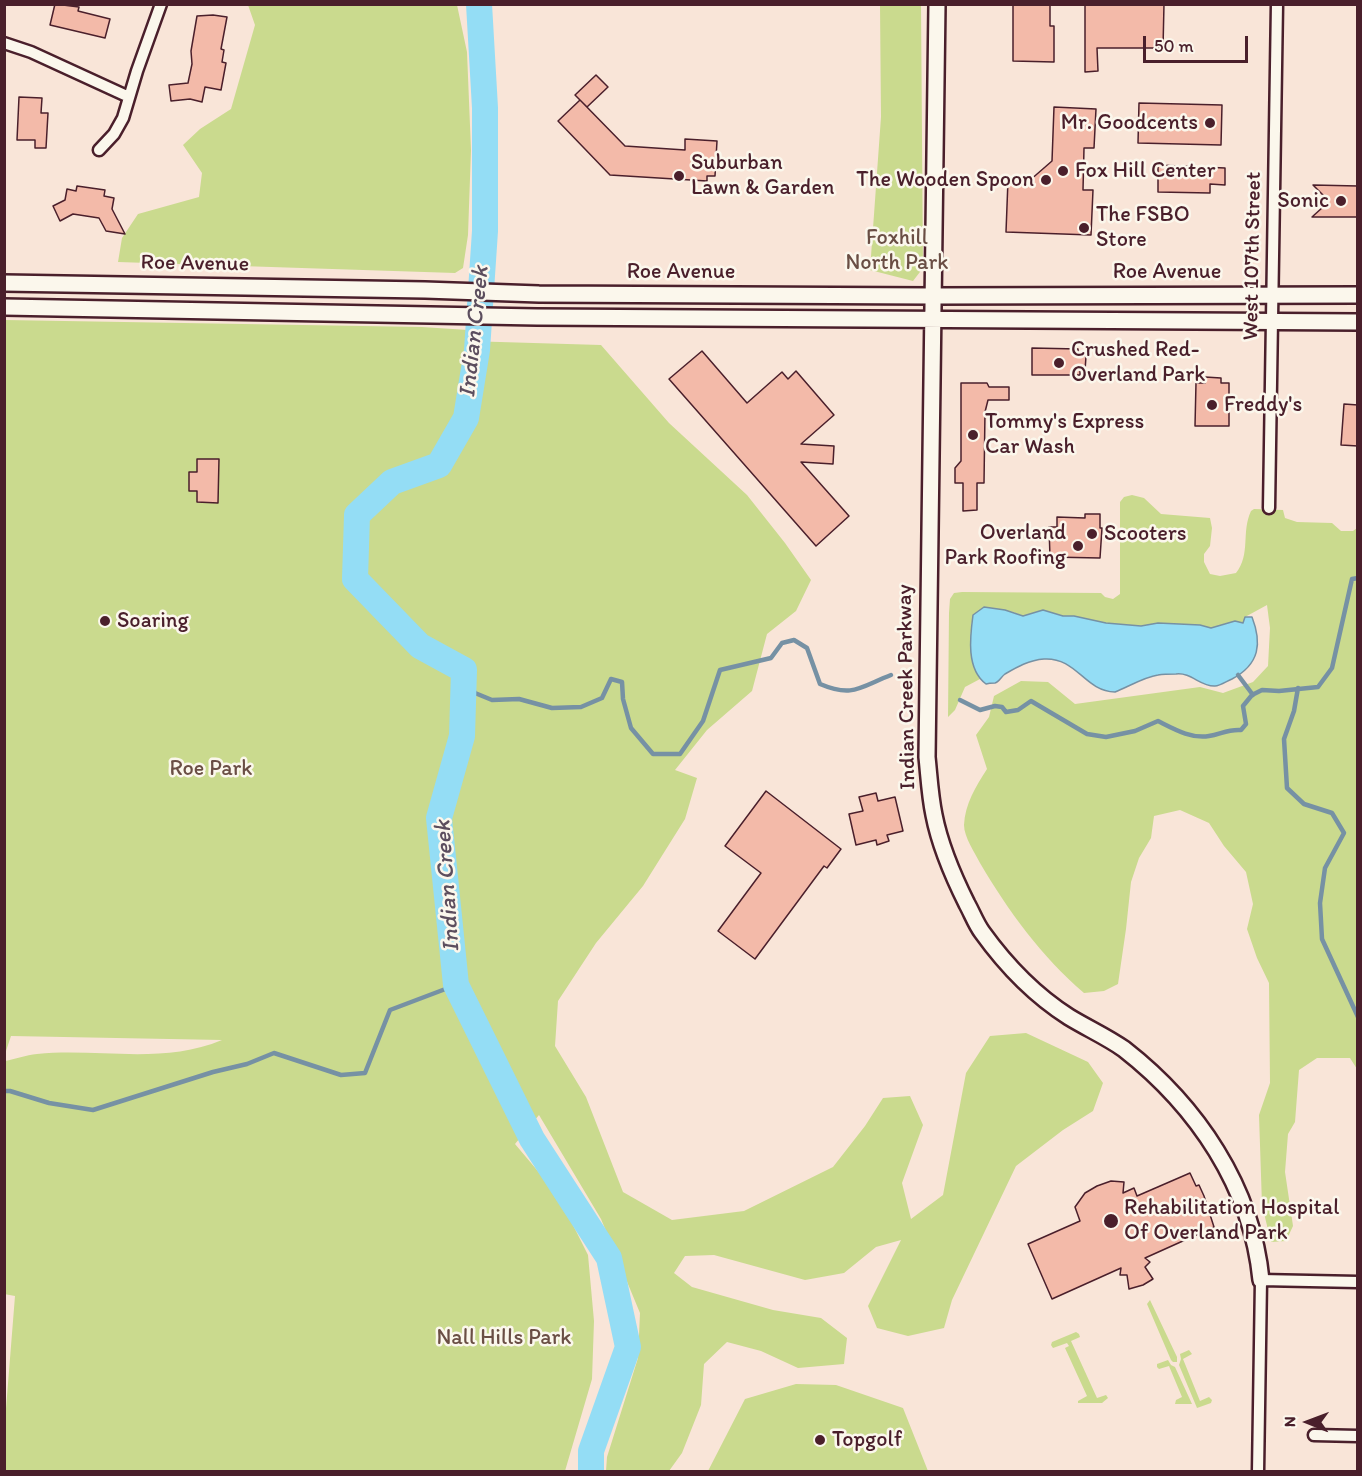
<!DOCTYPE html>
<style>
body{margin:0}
#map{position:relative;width:1362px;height:1476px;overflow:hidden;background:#f9e5d8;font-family:Itim,sans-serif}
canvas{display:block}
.frame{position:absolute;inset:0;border:6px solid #4a1f2b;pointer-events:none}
.north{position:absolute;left:1278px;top:1392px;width:60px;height:60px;-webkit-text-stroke:4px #fbf7ec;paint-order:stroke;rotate:271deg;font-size:16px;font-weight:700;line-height:24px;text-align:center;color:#4a1f2b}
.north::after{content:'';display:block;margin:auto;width:21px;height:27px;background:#4a1f2b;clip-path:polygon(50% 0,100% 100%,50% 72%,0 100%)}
.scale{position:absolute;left:1143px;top:36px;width:105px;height:27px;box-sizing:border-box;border:3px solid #4a1f2b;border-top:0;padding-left:8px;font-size:18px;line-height:21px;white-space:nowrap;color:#4a1f2b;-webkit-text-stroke:4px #fbf7ec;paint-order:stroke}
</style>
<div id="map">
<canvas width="1362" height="1476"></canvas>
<div class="frame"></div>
<div class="north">N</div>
<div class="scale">50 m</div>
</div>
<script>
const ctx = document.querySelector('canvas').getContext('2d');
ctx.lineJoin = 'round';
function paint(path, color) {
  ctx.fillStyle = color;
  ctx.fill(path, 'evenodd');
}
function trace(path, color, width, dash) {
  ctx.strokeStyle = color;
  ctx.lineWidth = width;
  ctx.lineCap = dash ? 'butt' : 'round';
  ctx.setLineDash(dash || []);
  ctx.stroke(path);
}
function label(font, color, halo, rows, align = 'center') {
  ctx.font = font + ' Itim,sans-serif';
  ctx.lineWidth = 5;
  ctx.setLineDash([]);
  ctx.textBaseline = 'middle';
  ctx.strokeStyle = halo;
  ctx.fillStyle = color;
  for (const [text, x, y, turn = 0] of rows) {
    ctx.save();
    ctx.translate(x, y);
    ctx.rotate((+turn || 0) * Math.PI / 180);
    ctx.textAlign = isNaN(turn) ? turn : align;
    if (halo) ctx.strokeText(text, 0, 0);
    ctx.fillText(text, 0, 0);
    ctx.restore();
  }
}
paint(new Path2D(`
 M248,5H457L467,52L471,150L468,235L463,268L455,273L118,262L122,238L138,214L199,197L202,173L183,145L200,129L231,109L255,25Z
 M880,5H921L923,268L913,281L870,270L881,117Z
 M5,320L422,327L468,330L466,341L601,345L669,423L747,495L785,543L811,580L796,611L767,634L752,691L707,730L675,770L697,778L685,819L643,886L596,943L558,1001L555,1046L586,1097L623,1192L672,1220L744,1211L833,1167L865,1126L883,1098L910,1096L923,1125L902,1183L911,1219L943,1195L966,1073L990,1036L1026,1033L1088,1062L1103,1083L1093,1111L1063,1130L1016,1166L952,1300L944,1328L908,1336L877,1328L868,1306L901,1240L876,1247L844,1273L805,1280L714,1255L685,1256L674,1273L692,1287L773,1310L821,1318L847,1338L844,1364L798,1368L761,1351L727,1342L704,1364L701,1405L682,1453L669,1471H606L607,1457L638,1358L640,1313L601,1219L539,1115L515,1144L558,1195L588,1255L594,1321L592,1379L565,1471L5,1472V1421L15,1296L4,1294L5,1061C15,1059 26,1055 37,1054C99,1048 163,1065 222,1040L11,1036L5,1054Z
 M1132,495L1144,498L1161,514L1210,518L1212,528L1210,546L1204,554V562L1210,574L1220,576L1236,573C1251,554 1241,532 1251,511L1254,509L1283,510L1285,518L1297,522L1332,523L1341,531H1353L1357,528V1069L1350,1058H1317L1299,1070L1295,1122L1288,1134L1285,1172L1293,1226L1286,1241L1271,1242L1262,1205L1259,1115L1270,1083L1269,983L1257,958L1247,929L1253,904L1246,872L1224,846L1209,823L1180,810L1154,816L1151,838L1139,858L1131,882L1126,929L1118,984L1104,991L1084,993C1041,956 1009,912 980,863C975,853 964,837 964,825C965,804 976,786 987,769L976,735L989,717L994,696L1021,681L1048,682L1075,704L1200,687L1223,693L1253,682L1268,666L1270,628L1267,605L1245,617L1243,623L1231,622L1211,628L1200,625L1158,623L1141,626L1106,623L1074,616H1063L1043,610L1023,616L1013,612L984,607L973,615C969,638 969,658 980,679L965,687L955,710L948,717L949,613L950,599L954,593L962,592L1101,593L1105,597L1113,599L1120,594V502L1124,497Z
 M1150,1300L1177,1357V1362H1173L1171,1360L1147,1304Z
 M1076,1332L1079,1334L1080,1337L1071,1341L1097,1398L1106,1395L1108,1398L1102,1403H1078V1401L1087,1396L1065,1348L1069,1346L1067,1343L1053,1348L1051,1345L1052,1342Z
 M1189,1350L1192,1354L1183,1359L1200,1401L1209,1397L1212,1400L1211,1403L1197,1408L1179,1365L1181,1359L1180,1354Z
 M1168,1360L1171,1365L1175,1367L1192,1404H1175L1176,1400L1182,1397L1169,1366L1159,1369L1157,1367V1364Z
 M796,1384L836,1385L903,1408L928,1471H708L745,1399Z`), '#cada8e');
const water = new Path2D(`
 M984,607L1005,610L1023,616L1043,610L1063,616H1074L1106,623L1141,626L1158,623L1200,625L1211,628L1235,621L1243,623L1245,617H1252C1262,643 1260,664 1232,679C1227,681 1220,686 1215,686C1201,687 1191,672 1176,674C1170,674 1164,674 1158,675C1144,677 1128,687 1115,692C1084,691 1077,657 1044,659C1029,660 1017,667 1005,674C1001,677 999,682 995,683C992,683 989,683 986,684C966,669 970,637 973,615Z`);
paint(water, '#94ddf5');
trace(water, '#7691a4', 1.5);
trace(new Path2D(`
 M464,675L475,693L492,700L519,699L552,708L581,707L602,698L611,679L622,682L623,699L631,728L653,754H680L703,721L720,670L771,658L782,643L794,640L807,648L820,684C853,698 860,687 891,675
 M1238,675L1253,695
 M1298,688L1294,711L1284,739L1287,788L1304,804L1332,813L1344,833L1325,868L1320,903L1322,939L1358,1017
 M960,700L980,710L995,706L1002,707L1006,712L1018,710L1031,701L1087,734L1106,737L1135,731L1158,721C1174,729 1191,739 1209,736C1221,734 1228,729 1241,730L1246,724L1243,706L1252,695L1262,690L1279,691L1318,687L1332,668L1352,579L1358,578
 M4,1091H10L49,1103L93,1110L213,1072L247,1064L274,1053L341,1075L365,1073L390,1010L456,985`), '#7691a4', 4.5);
trace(new Path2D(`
 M479,4L485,108V231L477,350L466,418L439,465L392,482L357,515L355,579L420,646L464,670L462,736L439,818L456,985L532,1139L609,1258L628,1347L591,1451V1472`), '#94ddf5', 26);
const building = new Path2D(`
 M55,4L79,7L78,11L110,19L105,38L50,25Z
 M1013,4H1050V26H1054V62L1013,61Z
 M1085,4H1164L1163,48H1097L1098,71L1085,72Z
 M213,15L227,17L221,49L224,50L222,62L226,63L221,90L205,87L202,102L190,99L171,101L169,85L188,83L192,64L191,51L197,16Z
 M596,75L608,87L587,107L575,95Z
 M19,97L42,98L41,113H48L46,148H35V140H17Z
 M580,100L625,146L685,150V139L717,141L715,176H707V181L610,175L558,121Z
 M1139,103L1222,105L1221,145L1138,143Z
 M1054,107L1096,109L1094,148H1084L1083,190H1093L1091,235L1006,232L1008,180L1029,181L1052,161Z
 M1158,165L1225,168V185L1210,184V193L1158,192Z
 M1313,185L1358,186V217H1312L1323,207L1324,196Z
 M77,186L105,190L104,196L114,198L112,209L125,234L106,231L99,218L73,214L60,221L53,206L65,200L67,189L76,191Z
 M1032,348L1078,349V356H1086L1085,371H1080V375H1032Z
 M702,351L747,403L782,372L788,379L796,371L834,415L801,444L834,446L833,464L801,462L849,516L816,546L669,379Z
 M1205,377L1221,378V383H1229V426H1195L1196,383H1205Z
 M961,383H987L989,387H1009V400H988L985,412L984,483H977V510L963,511V483H955V468L961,461Z
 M1344,404L1358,405V446L1341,445Z
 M197,459H219L218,503L197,502V491H189V472H197Z
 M1085,514H1100V528H1102L1100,558L1050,557L1049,527H1057V517L1085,518Z
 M766,791L841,849L827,868L824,866L755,959L718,931L761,873L725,846Z
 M876,793L878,801L895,797L903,831L887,835L889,841L877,845L876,840L856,845L849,814L863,811L859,797Z
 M1190,1173L1196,1186L1199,1185L1204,1196L1214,1227L1145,1258L1150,1262L1145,1267L1153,1279L1143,1285L1129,1289L1127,1275H1120L1121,1268L1052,1299L1028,1244L1080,1221L1075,1207L1085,1193L1097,1186L1111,1181L1124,1182L1123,1193L1134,1188L1137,1196Z`);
paint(building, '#f3baa9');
trace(building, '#4a1f2b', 1.5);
const street = new Path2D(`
 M4,43L31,52L129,97
 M99,150L114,134L123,118L137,71L161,4
 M1269,508L1277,4
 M1314,1435L1358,1436
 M1258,1472L1261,1280L1358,1282`);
const secondary = new Path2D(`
 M937,4L927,757C929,776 930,796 934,815C940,846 953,876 967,904C972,913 976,924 982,932C1005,964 1036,996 1069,1017C1087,1028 1107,1037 1124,1049C1197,1106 1252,1187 1261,1280
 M4,283L425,290L539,294L932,296L1358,295
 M4,307L537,317L1358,322`);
trace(street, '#4a1f2b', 15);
trace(secondary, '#4a1f2b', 20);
trace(street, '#fbf7ec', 10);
trace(secondary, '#fbf7ec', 15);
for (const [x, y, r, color] of [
 [1210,123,6,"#4a1f2b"],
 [1063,171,6,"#4a1f2b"],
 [679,176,6,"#4a1f2b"],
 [1046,180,6,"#4a1f2b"],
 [1341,201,6,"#4a1f2b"],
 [1084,228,6,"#4a1f2b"],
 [1059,363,6,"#4a1f2b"],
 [1212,405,6,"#4a1f2b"],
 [973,435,6,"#4a1f2b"],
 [1092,534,6,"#4a1f2b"],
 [1078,546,6,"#4a1f2b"],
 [105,621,6,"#4a1f2b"],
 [1111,1221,8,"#4a1f2b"],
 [820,1440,6,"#4a1f2b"]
]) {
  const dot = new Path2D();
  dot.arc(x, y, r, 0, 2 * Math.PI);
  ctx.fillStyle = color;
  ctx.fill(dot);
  trace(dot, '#fbf7ec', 2);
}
label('22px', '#4a1f2b', '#fbf7ec', [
 ["Mr. Goodcents",1198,123,"right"],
 ["Suburban",691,163],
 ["Lawn & Garden",691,188],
 ["Fox Hill Center",1075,171],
 ["The Wooden Spoon",1034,180,"right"],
 ["Sonic",1329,201,"right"],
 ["The FSBO",1096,215],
 ["Store",1096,240],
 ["Crushed Red-",1071,350],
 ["Overland Park",1071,375],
 ["Freddy's",1224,405],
 ["Tommy's Express",985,422],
 ["Car Wash",985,447],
 ["Overland",1066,533,"right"],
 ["Park Roofing",1066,558,"right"],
 ["Scooters",1104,534],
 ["Soaring",117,621],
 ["Rehabilitation Hospital",1124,1208],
 ["Of Overland Park",1124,1233],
 ["Topgolf",832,1440]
], 'left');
label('22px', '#6a4e44', '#fbf7ec', [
 ["Foxhill",897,238],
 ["North Park",897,263],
 ["Roe Park",211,769],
 ["Nall Hills Park",504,1338]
]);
label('22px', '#4a1f2b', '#fbf7ec', [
 ["West 107th Street",1253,256,-89],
 ["Roe Avenue",195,264,1],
 ["Roe Avenue",681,272],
 ["Roe Avenue",1167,272],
 ["Indian Creek Parkway",907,687,-91]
]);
label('italic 24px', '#5c4e5e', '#fbf7ec', [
 ["Indian Creek",475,332,-84],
 ["Indian Creek",448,886,-94]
]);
</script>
